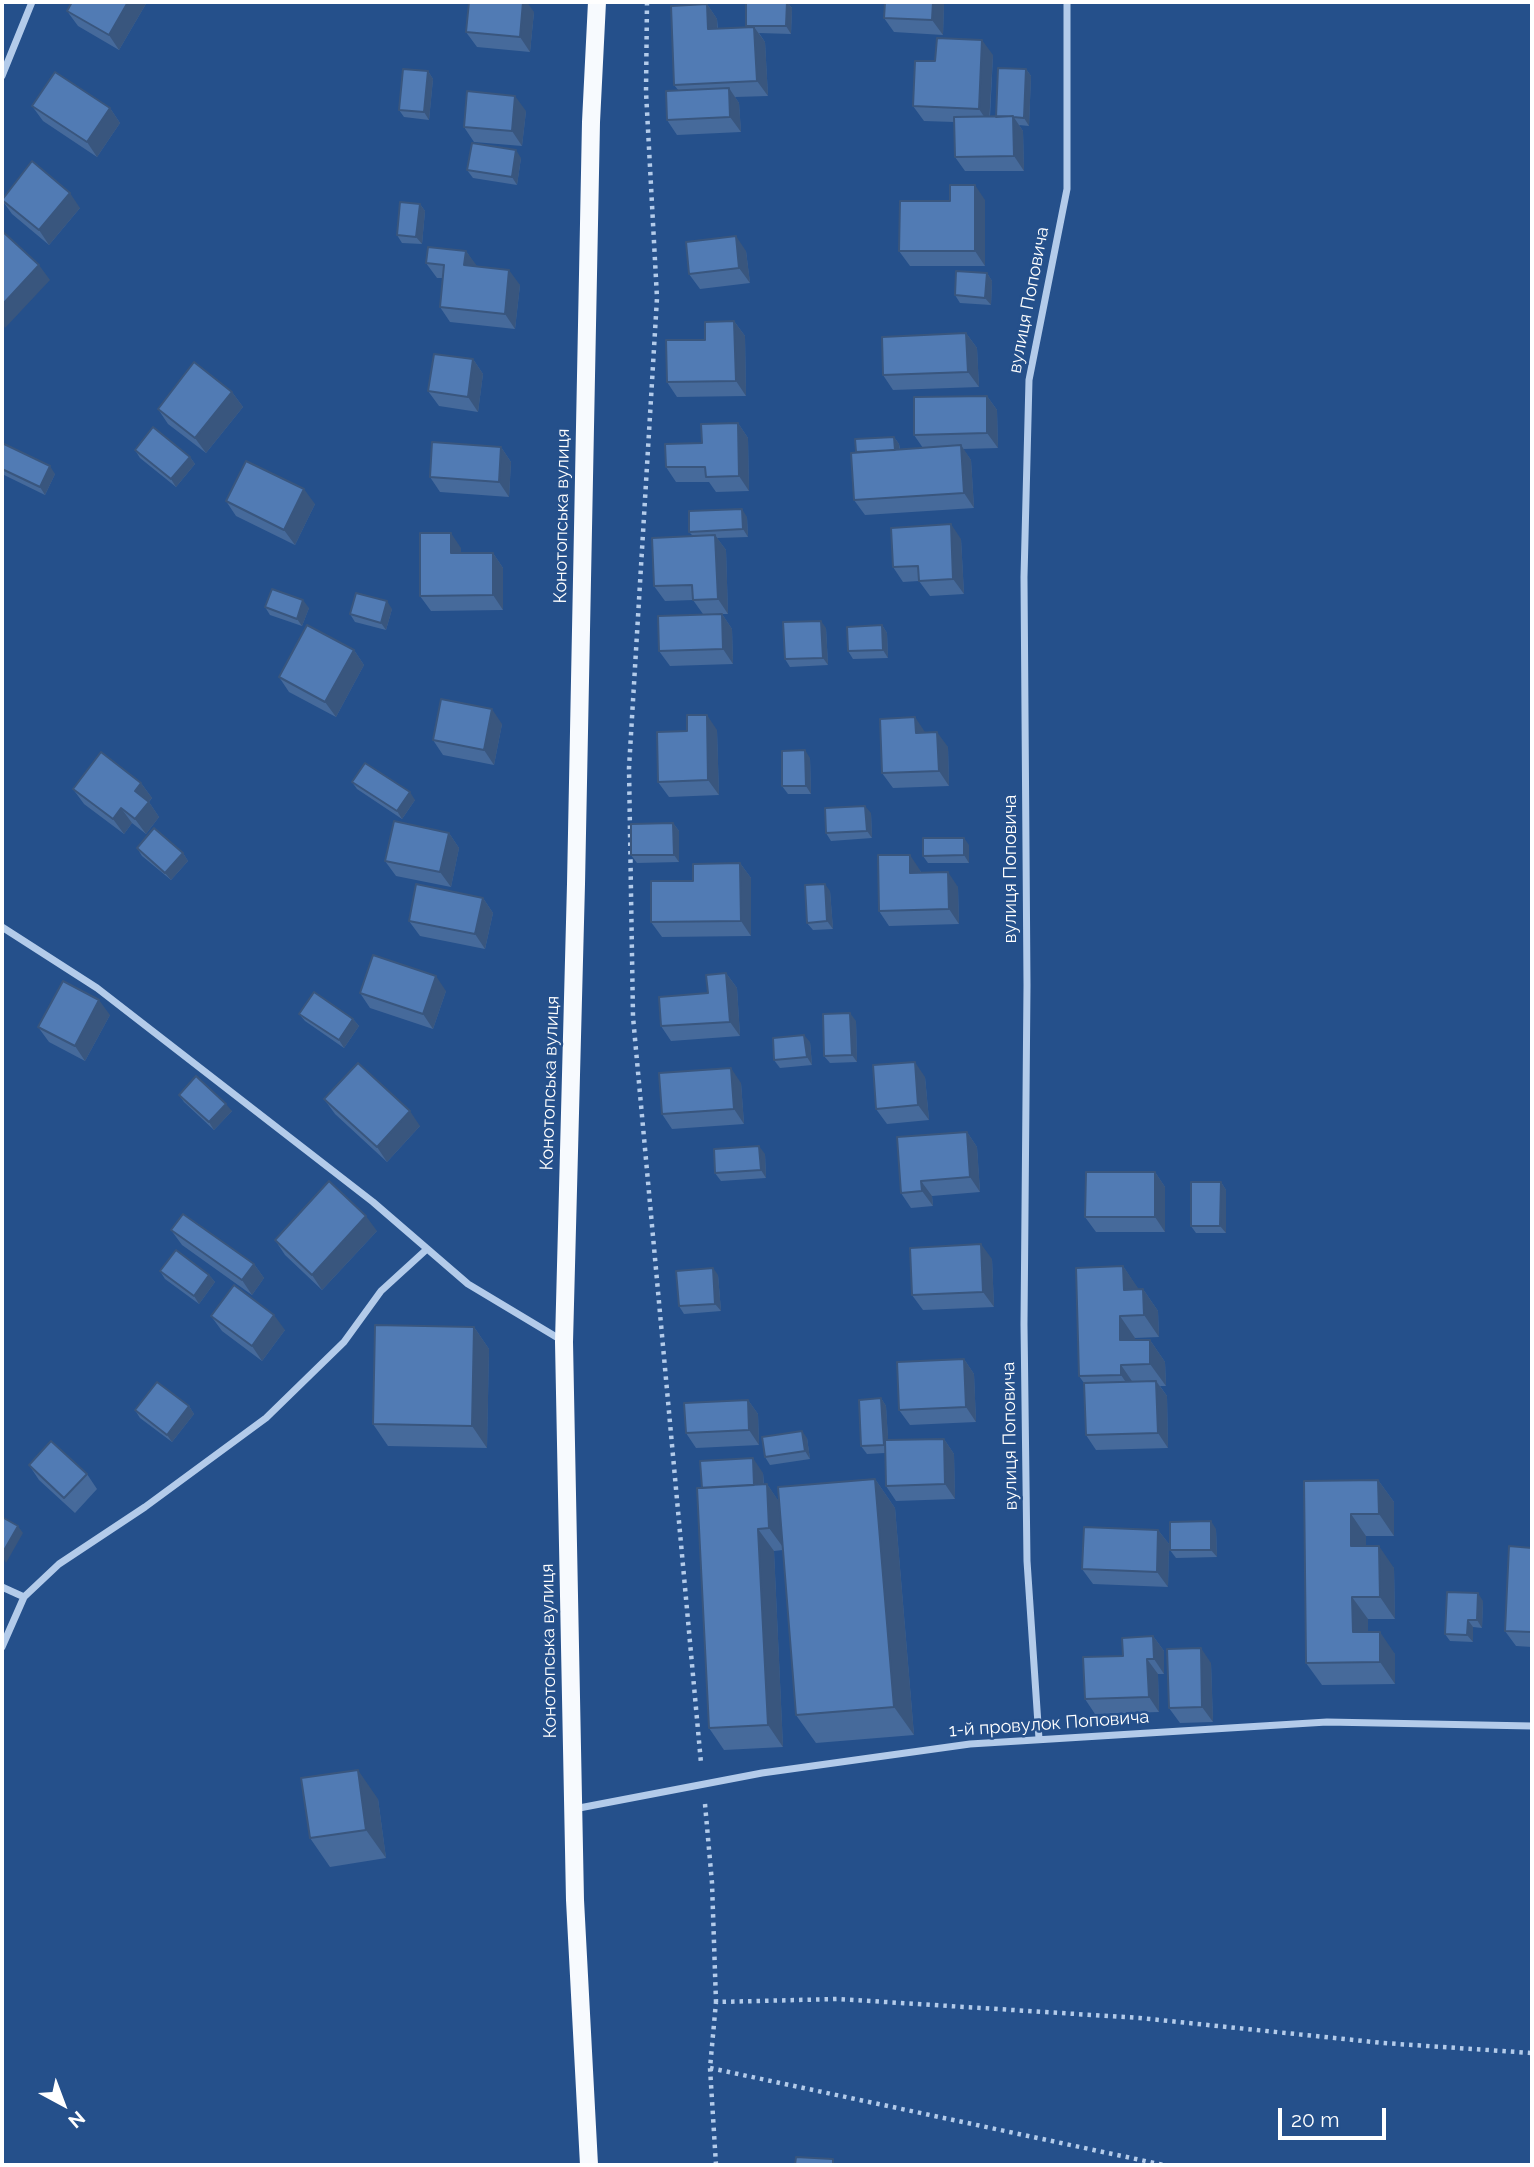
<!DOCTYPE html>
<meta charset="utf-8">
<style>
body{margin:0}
#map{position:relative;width:1534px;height:2167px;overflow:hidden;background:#25508b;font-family:Raleway,sans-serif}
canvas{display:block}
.frame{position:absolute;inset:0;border:4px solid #fff;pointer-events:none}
.north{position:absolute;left:28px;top:2069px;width:70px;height:70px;-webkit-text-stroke:5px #25508b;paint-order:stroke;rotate:139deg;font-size:19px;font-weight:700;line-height:28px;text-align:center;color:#fff}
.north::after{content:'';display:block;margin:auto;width:24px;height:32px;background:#fff;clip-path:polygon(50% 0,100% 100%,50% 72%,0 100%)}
.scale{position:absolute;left:1278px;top:2108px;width:108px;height:32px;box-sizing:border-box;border:4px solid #fff;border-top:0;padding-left:9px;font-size:21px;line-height:24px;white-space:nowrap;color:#fff;-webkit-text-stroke:5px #25508b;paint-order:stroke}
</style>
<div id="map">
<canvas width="1534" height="2167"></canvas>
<div class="frame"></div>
<div class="north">N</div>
<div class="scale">20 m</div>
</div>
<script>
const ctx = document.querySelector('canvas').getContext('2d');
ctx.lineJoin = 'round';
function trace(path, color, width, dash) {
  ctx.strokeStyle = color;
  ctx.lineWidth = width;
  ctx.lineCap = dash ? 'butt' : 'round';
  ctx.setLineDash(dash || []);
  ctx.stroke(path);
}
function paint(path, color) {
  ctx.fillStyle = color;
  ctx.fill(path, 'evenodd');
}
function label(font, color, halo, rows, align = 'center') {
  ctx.font = font + ' Raleway,sans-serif';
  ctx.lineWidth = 5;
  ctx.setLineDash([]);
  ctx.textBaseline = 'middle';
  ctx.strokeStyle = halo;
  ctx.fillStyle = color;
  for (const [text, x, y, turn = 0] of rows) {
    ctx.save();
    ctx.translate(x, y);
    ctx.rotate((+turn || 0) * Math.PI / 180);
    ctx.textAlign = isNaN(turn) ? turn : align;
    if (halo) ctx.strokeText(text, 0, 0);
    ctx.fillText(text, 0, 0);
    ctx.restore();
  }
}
trace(new Path2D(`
 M647,2L646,92L657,298L629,768L633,1017L701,1763
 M705,1804L712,1883L716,2002
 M710,2068L1164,2165
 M716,2165L710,2068L716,2002L838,1999L1140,2018L1383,2043L1532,2053`), '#b3cbea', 4.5, [3.5, 5]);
trace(new Path2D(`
 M2,76L32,2
 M2,927L97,988L373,1202L468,1284L563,1341
 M2,1587L24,1597
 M2,1647L24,1597L59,1564L145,1507L266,1418L344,1342L381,1291L427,1249
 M1039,1739L1027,1561L1024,1324L1027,985L1024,577L1029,380L1067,189V2
 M574,1809L762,1773L970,1744L1327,1722L1532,1726`), '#b3cbea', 7);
trace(new Path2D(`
 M589,2165L575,1900L564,1342L576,884L591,122L597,2`), '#f7fafe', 18);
paint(new Path2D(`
 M147,2L119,50L78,26L67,11Z
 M787,2L792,8L791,34L759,33L765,42L768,96L735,97L739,103L741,132L677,135L667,120L679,91L674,85L707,4L717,19L718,29L747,27L746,26Z
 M944,3L943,35L894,32L884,18Z
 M534,12L530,52L477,47L466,32Z
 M993,55L990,117H996L1026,69L1031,76L1029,126L1019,125L1023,131L1024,171H965L955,157L954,122L924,121L913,106L935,61Z
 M428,71L433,79L429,120L404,117L399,110Z
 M32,106L110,108L120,123L97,157L43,121Z
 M526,111L522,146L474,142L464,127Z
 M521,158L517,185L473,178L467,170Z
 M2,200L80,208L49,245L12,214Z
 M985,200V266H910L899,251Z
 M420,204L425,211L422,244L402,243L397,235Z
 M466,251L476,266L520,285L515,329L450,322L440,307L443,278H437L426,263Z
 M746,251L750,283L700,289L689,274Z
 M987,273L992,281L991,305L960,303L955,295Z
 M734,321L745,336L746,396L677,397L667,382L705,340Z
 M966,333L977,348L979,387L893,390L883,375Z
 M473,359L483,374L478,412L439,406L428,391Z
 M232,392L243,407L206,453L168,424L158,409Z
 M987,396L997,410L998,448L963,449L971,460L974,508L865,515L854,500L856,452L894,437L899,444L900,449L923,448L914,435Z
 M738,423L748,438L749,491L716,492L709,482H676L666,467L702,443Z
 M2,443L55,474L45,495L2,474Z
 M501,447L511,462L509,497L440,492L430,477Z
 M135,450L190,457L195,464L176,487L140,458Z
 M226,501L315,504L295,545L236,516Z
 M747,517L748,537L717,538L726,550L728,614H722L732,629L733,664L670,666L659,651L703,614L693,600L665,601L654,586L693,536L689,532Z
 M961,539L964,594L930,596L919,581L903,582L893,567Z
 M461,548V553H493L503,568V610L431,611L420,596Z
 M265,607L309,608L302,626L270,615Z
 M392,609L386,630L355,622L350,614Z
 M882,625L887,633L888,658L853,659L848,651Z
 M826,628L828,665L790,667L785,659Z
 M354,650L364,665L336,717L289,692L279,677Z
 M502,724L494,765L443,755L433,740Z
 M717,730L719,795L669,797L658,782L687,731Z
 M925,733L948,747L949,786L893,788L882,773Z
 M810,758L811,794H788L782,786Z
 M352,782L415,800L402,819L357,789Z
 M141,783L152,798L149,802L159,817L146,834L132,823L124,834L84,804L73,789Z
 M871,813L872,838L831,841L826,833Z
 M673,823L679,831V862L637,863L631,855Z
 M449,833L459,848L451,887L396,876L385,861Z
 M969,845V863H928L923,856Z
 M137,848L183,853L188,861L171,880L142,856Z
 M740,863L751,878V936L662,937L651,922L693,881Z
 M920,870L921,873L958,887L959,924L889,926L879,911Z
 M830,891L833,929L813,930L807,923Z
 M483,898L493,913L485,949L420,936L409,921Z
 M726,973L737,988L740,1036L671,1041L661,1026L708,993Z
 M446,991L433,1029L370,1008L360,993Z
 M299,1014L353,1019L359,1026L344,1048L305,1021Z
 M110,1015L85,1061L49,1042L38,1027Z
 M856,1021L857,1062L830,1063L824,1056Z
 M810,1042L812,1065L780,1068L774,1060Z
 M925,1077L929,1120L887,1124L876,1109Z
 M741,1083L744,1124L672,1129L662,1114Z
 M179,1095L232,1111L214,1130L184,1102Z
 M324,1099L420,1126L387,1162L335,1114Z
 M967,1132L977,1147L980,1192L932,1196L933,1206L911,1208L901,1193Z
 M765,1154L766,1178L721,1181L715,1173Z
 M1155,1172L1165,1187V1232H1096L1085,1217Z
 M1221,1182L1226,1190V1233H1196L1191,1226Z
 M171,1230L254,1264L264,1278L252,1295L182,1245Z
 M377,1231L322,1290L285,1255L275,1240Z
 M992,1259L994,1307L923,1310L912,1295Z
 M1123,1266L1138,1289H1143L1158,1311L1159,1337L1135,1338V1340H1150L1165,1362L1166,1386H1160L1167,1396L1168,1448L1096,1450L1086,1435L1084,1383L1079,1376Z
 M160,1271L209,1275L215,1282L199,1304L165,1279Z
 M718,1275L721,1311L684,1314L679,1306Z
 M211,1316L285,1330L262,1361L222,1331Z
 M474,1327L489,1349L487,1448L388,1446L373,1424Z
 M964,1359L974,1374L976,1422L910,1425L899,1410Z
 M881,1398L886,1406L888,1440L944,1439L954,1454L955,1499L896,1501L886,1486L885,1453L867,1454L861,1446Z
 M748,1400L758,1414L759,1445L696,1448L686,1433Z
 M189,1406L194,1414L172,1442L140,1418L135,1410Z
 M807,1438L810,1459L770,1465L765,1457Z
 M29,1465L87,1474L97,1489L75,1513L39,1480Z
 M763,1473L764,1484H767L779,1502L875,1479L895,1508L914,1735L816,1743L796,1715L783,1550L774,1551L783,1747L724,1750L709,1728L702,1488Z
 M1378,1480L1394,1502V1536H1366V1546L1394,1568L1395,1619H1368V1632L1395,1654V1684L1322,1685L1306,1663L1304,1481Z
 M1216,1529L1217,1557L1176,1558L1170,1550Z
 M1158,1530L1169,1544L1168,1587L1093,1584L1082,1569Z
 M1532,1548V1647L1516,1646L1505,1631Z
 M1483,1601L1482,1628L1473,1627V1642L1450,1641L1445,1634Z
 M1153,1636L1164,1651V1674H1158L1159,1712L1095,1714L1085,1699L1123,1656Z
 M1211,1663L1213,1722L1180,1723L1169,1708Z
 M378,1799L386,1858L330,1867L310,1838Z`), '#466a9b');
paint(new Path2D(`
 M128,2H147L119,50L109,35Z
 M523,2H527L534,12L530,52L520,37Z
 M787,2L792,8L791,34L786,26Z
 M933,2L944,3L943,35L932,20Z
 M707,4L717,19L718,44L708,29Z
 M754,27L765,42L768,96L757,81Z
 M982,40L993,55L989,124L979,109Z
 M1026,69L1031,76L1029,126L1024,118Z
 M428,71L433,79L429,120L424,112Z
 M729,88L739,103L741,132L730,117Z
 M515,96L526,111L522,146L512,131Z
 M110,108L120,123L97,157L87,142Z
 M1013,116L1023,131L1024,171L1014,156Z
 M516,150L521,158L517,185L512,177Z
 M975,185L985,200V266L975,251Z
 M70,193L80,208L49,245L39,230Z
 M420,204L425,211L422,244L416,237Z
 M736,236L746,251L750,283L739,268Z
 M466,251L477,266L475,280L464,265Z
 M39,265L50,280L5,328L2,323V305Z
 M509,270L520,285L515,329L505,314Z
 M987,273L992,281L991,305L985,298Z
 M734,321L745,336L746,396L736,381Z
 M966,333L977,348L979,387L968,372Z
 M473,359L483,374L478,412L468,397Z
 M232,392L243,407L206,453L195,438Z
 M987,396L997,410L998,448L987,433Z
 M738,423L748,438L749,491L739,476Z
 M894,437L899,444L901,465L895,457Z
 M961,445L971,460L974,508L964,493Z
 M501,447L511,462L509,497L499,482Z
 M190,457L195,464L176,487L171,479Z
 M50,466L55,474L45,495L40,487Z
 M304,489L315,504L295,545L284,530Z
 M742,509L747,517L748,537L743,529Z
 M951,524L961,539L964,594L953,579Z
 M451,533L461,548V568L451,553Z
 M715,535L726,550L728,614L718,599Z
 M493,553L503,568V610L493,595Z
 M303,600L309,608L302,626L297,619Z
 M387,601L392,609L386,630L381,623Z
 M722,614L732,629L733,664L723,649Z
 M821,621L826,628L828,665L823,658Z
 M882,625L887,633L888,658L883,650Z
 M354,650L364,665L336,717L325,702Z
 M492,709L502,724L494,765L484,750Z
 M707,715L717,730L719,795L708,780Z
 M915,717L925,732L926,748L916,733Z
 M937,732L948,747L949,786L939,771Z
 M805,750L810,758L811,794L806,786Z
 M141,783L152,798L145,806L135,791Z
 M410,792L415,800L402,819L397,811Z
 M149,802L159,817L146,834L135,819Z
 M865,806L871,813L872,838L867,831Z
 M121,808L132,823L124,834L113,819Z
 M673,823L679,831V862L674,855Z
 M449,833L459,848L451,887L440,872Z
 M964,838L969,845V863L964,855Z
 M183,853L188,861L171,880L165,873Z
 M910,855L920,870L921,888L910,873Z
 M740,863L751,878V936L741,921Z
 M948,872L958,887L959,924L949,909Z
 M825,884L830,891L833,929L827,921Z
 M483,898L493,913L485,949L475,934Z
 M726,973L737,988L740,1036L730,1022Z
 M436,976L446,991L433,1029L423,1014Z
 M99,1000L110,1015L85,1061L75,1046Z
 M850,1013L856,1021L857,1062L852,1055Z
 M353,1019L359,1026L344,1048L339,1040Z
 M804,1035L810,1042L812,1065L807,1057Z
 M915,1062L925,1077L929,1120L918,1105Z
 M731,1068L741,1083L744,1124L734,1109Z
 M226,1104L232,1111L214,1130L209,1122Z
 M410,1111L420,1126L387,1162L377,1147Z
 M967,1132L977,1147L980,1192L970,1177Z
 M759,1146L765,1154L766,1178L761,1170Z
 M1155,1172L1165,1187V1232L1155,1217Z
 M921,1181L932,1196L933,1206L922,1191Z
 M1221,1182L1226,1190V1233L1220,1226Z
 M366,1216L377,1231L322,1290L312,1275Z
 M981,1244L992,1259L994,1307L983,1292Z
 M254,1264L264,1278L252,1295L242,1280Z
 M1123,1266L1138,1288L1139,1312L1124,1290Z
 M713,1268L718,1275L721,1311L715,1304Z
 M209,1275L215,1282L199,1304L194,1296Z
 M1143,1289L1158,1311L1159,1337L1144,1315Z
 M274,1315L285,1330L262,1361L252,1346Z
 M1120,1316L1135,1338L1136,1362L1120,1340Z
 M474,1327L489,1349L487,1448L472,1426Z
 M1150,1340L1165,1362L1166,1386L1150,1364Z
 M964,1359L974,1374L976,1422L966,1407Z
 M1121,1365L1136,1387V1397L1121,1375Z
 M1156,1381L1167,1396L1168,1448L1158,1433Z
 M881,1398L886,1406L889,1453L884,1445Z
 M748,1400L758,1414L759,1445L749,1430Z
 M189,1406L194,1414L172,1442L167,1435Z
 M802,1431L807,1438L810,1459L805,1451Z
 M944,1439L954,1454L955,1499L945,1484Z
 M753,1458L763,1473L765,1507L754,1492Z
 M875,1479L895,1508L914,1735L894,1707Z
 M1378,1480L1394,1502V1536L1379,1514Z
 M767,1484L782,1506L785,1550L769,1528Z
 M1351,1514L1366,1536V1568L1351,1546Z
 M1211,1521L1216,1529L1217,1557L1211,1550Z
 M18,1526L23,1533L6,1563L2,1556V1554Z
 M758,1529L774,1551L783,1747L768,1725Z
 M1158,1530L1169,1544L1168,1587L1157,1572Z
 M1379,1546L1394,1568L1395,1619L1380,1597Z
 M1478,1593L1483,1601L1482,1628L1477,1620Z
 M1352,1597L1368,1619V1654L1353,1632Z
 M1468,1620L1473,1627V1642L1467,1635Z
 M1380,1632L1395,1654V1684L1380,1662Z
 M1153,1636L1164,1651V1674L1154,1659Z
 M1201,1648L1211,1663L1213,1722L1202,1707Z
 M1147,1659L1158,1674L1159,1712L1149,1697Z
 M358,1770L378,1799L386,1858L366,1830Z`), '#39567e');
const building = new Path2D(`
 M72,2H128L109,35L67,11Z
 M469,2H523L520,37L466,32Z
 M746,2H787L786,26H746Z
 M885,2H933L932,20L884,18Z
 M707,4L708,29L754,27L757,81L674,85L671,6Z
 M937,38L982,40L979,109L913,106L915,61H935Z
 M998,68L1026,69L1024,118L1013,117V116L996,117Z
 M403,69L428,71L424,112L399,110Z
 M55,72L110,108L87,142L32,106Z
 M729,88L730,117L667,120L666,91Z
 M467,91L515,96L512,131L464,127Z
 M1013,116L1014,156L955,157L954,117Z
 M472,143L516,150L512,177L467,170Z
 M32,161L70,193L39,230L2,200Z
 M950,185H975V251H899L900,201H950Z
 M400,202L420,204L416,237L397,235Z
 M2,231L39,265L2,305Z
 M736,236L739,268L689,274L686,242Z
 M428,247L466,251L464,265L509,270L505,314L440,307L444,265L426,263Z
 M956,271L987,273L985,298L955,295Z
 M734,321L736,381L667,382L666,340H705V322Z
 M966,333L968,372L883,375L882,337Z
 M434,354L473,359L468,397L428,391Z
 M194,362L232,392L195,438L158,409Z
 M987,396V433L914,435V397Z
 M738,423L739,476L706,477L705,467H666L665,444L702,443L701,424Z
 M153,427L190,457L171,479L135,450Z
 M894,437L895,450L856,452L855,439Z
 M432,442L501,447L499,482L430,477Z
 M2,443L50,466L40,487L2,469Z
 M961,445L964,493L854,500L851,453Z
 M246,461L304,489L284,530L226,501Z
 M742,509L743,529L689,532V511Z
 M951,524L953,579L919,581L918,566L893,567L891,528Z
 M420,533H451V553H493V595L420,596Z
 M715,535L718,599L693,600L692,585L654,586L652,538Z
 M272,589L303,600L297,619L265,607Z
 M356,593L387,601L381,623L350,614Z
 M722,614L723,649L659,651L658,616Z
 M821,621L823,658L785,659L783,622Z
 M307,625L354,650L325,702L279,677Z
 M882,625L883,650L848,651L847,627Z
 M441,699L492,709L484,750L433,740Z
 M687,715H707L708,780L658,782L657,732L687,731Z
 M915,717L916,733L937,732L939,771L882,773L880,719Z
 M805,750L806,786H782V751Z
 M101,752L141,783L135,791L149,802L135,819L121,808L113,819L73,789Z
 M365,763L410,792L397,811L352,782Z
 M865,806L867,831L826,833L825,808Z
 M394,821L449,833L440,872L385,861Z
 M673,823L674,855H631V824Z
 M154,828L183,853L165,873L137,848Z
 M923,838H964V855L923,856Z
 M878,855H910V873L948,872L949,909L879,911Z
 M740,863L741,921L651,922V881H693V864Z
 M416,884L483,898L475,934L409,921Z
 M825,884L827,921L807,923L805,885Z
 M373,955L436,976L423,1014L360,993Z
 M726,973L730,1022L661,1026L659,997L708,993L706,975Z
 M63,981L99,1000L75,1046L38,1027Z
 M314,992L353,1019L339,1040L299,1014Z
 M850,1013L852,1055L824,1056L823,1014Z
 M804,1035L807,1057L774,1060L773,1038Z
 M915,1062L918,1105L876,1109L873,1065Z
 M358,1063L410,1111L377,1147L324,1099Z
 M731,1068L734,1109L662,1114L659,1073Z
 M196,1076L226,1104L209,1122L179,1095Z
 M967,1132L970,1177L921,1181L922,1191L901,1193L897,1137Z
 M759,1146L761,1170L715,1173L714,1149Z
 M1086,1172H1155V1217H1085Z
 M329,1181L366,1216L312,1275L275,1240Z
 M1191,1182H1221L1220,1226H1191Z
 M183,1214L254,1264L242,1280L171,1230Z
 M981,1244L983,1292L912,1295L910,1248Z
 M176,1250L209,1275L194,1296L160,1271Z
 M1123,1266L1124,1290L1143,1289L1144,1315L1120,1316V1340H1150V1364L1121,1365V1375L1079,1376L1076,1268Z
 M713,1268L715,1304L679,1306L676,1271Z
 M234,1285L274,1315L252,1346L211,1316Z
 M375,1325L474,1327L472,1426L373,1424Z
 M964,1359L966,1407L899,1410L897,1362Z
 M1156,1381L1158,1433L1086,1435L1084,1383Z
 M157,1382L189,1406L167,1435L135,1410Z
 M881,1398L884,1445L861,1446L859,1400Z
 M748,1400L749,1430L686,1433L684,1403Z
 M802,1431L805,1451L765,1457L762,1437Z
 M944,1439L945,1484L886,1486L885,1440Z
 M51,1441L87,1474L64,1498L29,1465Z
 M753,1458L754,1485L702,1488L700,1461Z
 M875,1479L894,1707L796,1715L778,1487Z
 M1378,1480L1379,1514H1351V1546H1379L1380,1597H1352L1353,1632H1380V1662L1306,1663L1304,1481Z
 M767,1484L769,1528L758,1529L768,1725L709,1728L697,1488Z
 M2,1517L18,1526L2,1554Z
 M1211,1521V1550H1170V1522Z
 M1084,1527L1158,1530L1157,1572L1082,1569Z
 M1509,1546L1532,1548V1632L1505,1631Z
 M1447,1592L1478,1593L1477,1620H1468L1467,1635L1445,1634Z
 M1153,1636L1154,1659H1147L1149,1697L1085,1699L1083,1657L1123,1656L1122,1638Z
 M1201,1648L1202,1707L1169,1708L1167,1649Z
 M358,1770L366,1830L310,1838L301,1778Z
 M796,2157L833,2159V2165H795Z`);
paint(building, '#517bb4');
trace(building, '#39567e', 2);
label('18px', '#fff', '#25508b', [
 ["вулиця Поповича",1029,300,-79],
 ["Конотопська вулиця",562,516,-89],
 ["вулиця Поповича",1011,869,-90],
 ["Конотопська вулиця",550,1083,-88],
 ["вулиця Поповича",1010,1436,-91],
 ["Конотопська вулиця",549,1651,-91],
 ["1-й провулок Поповича",1049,1724,-4]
]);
</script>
